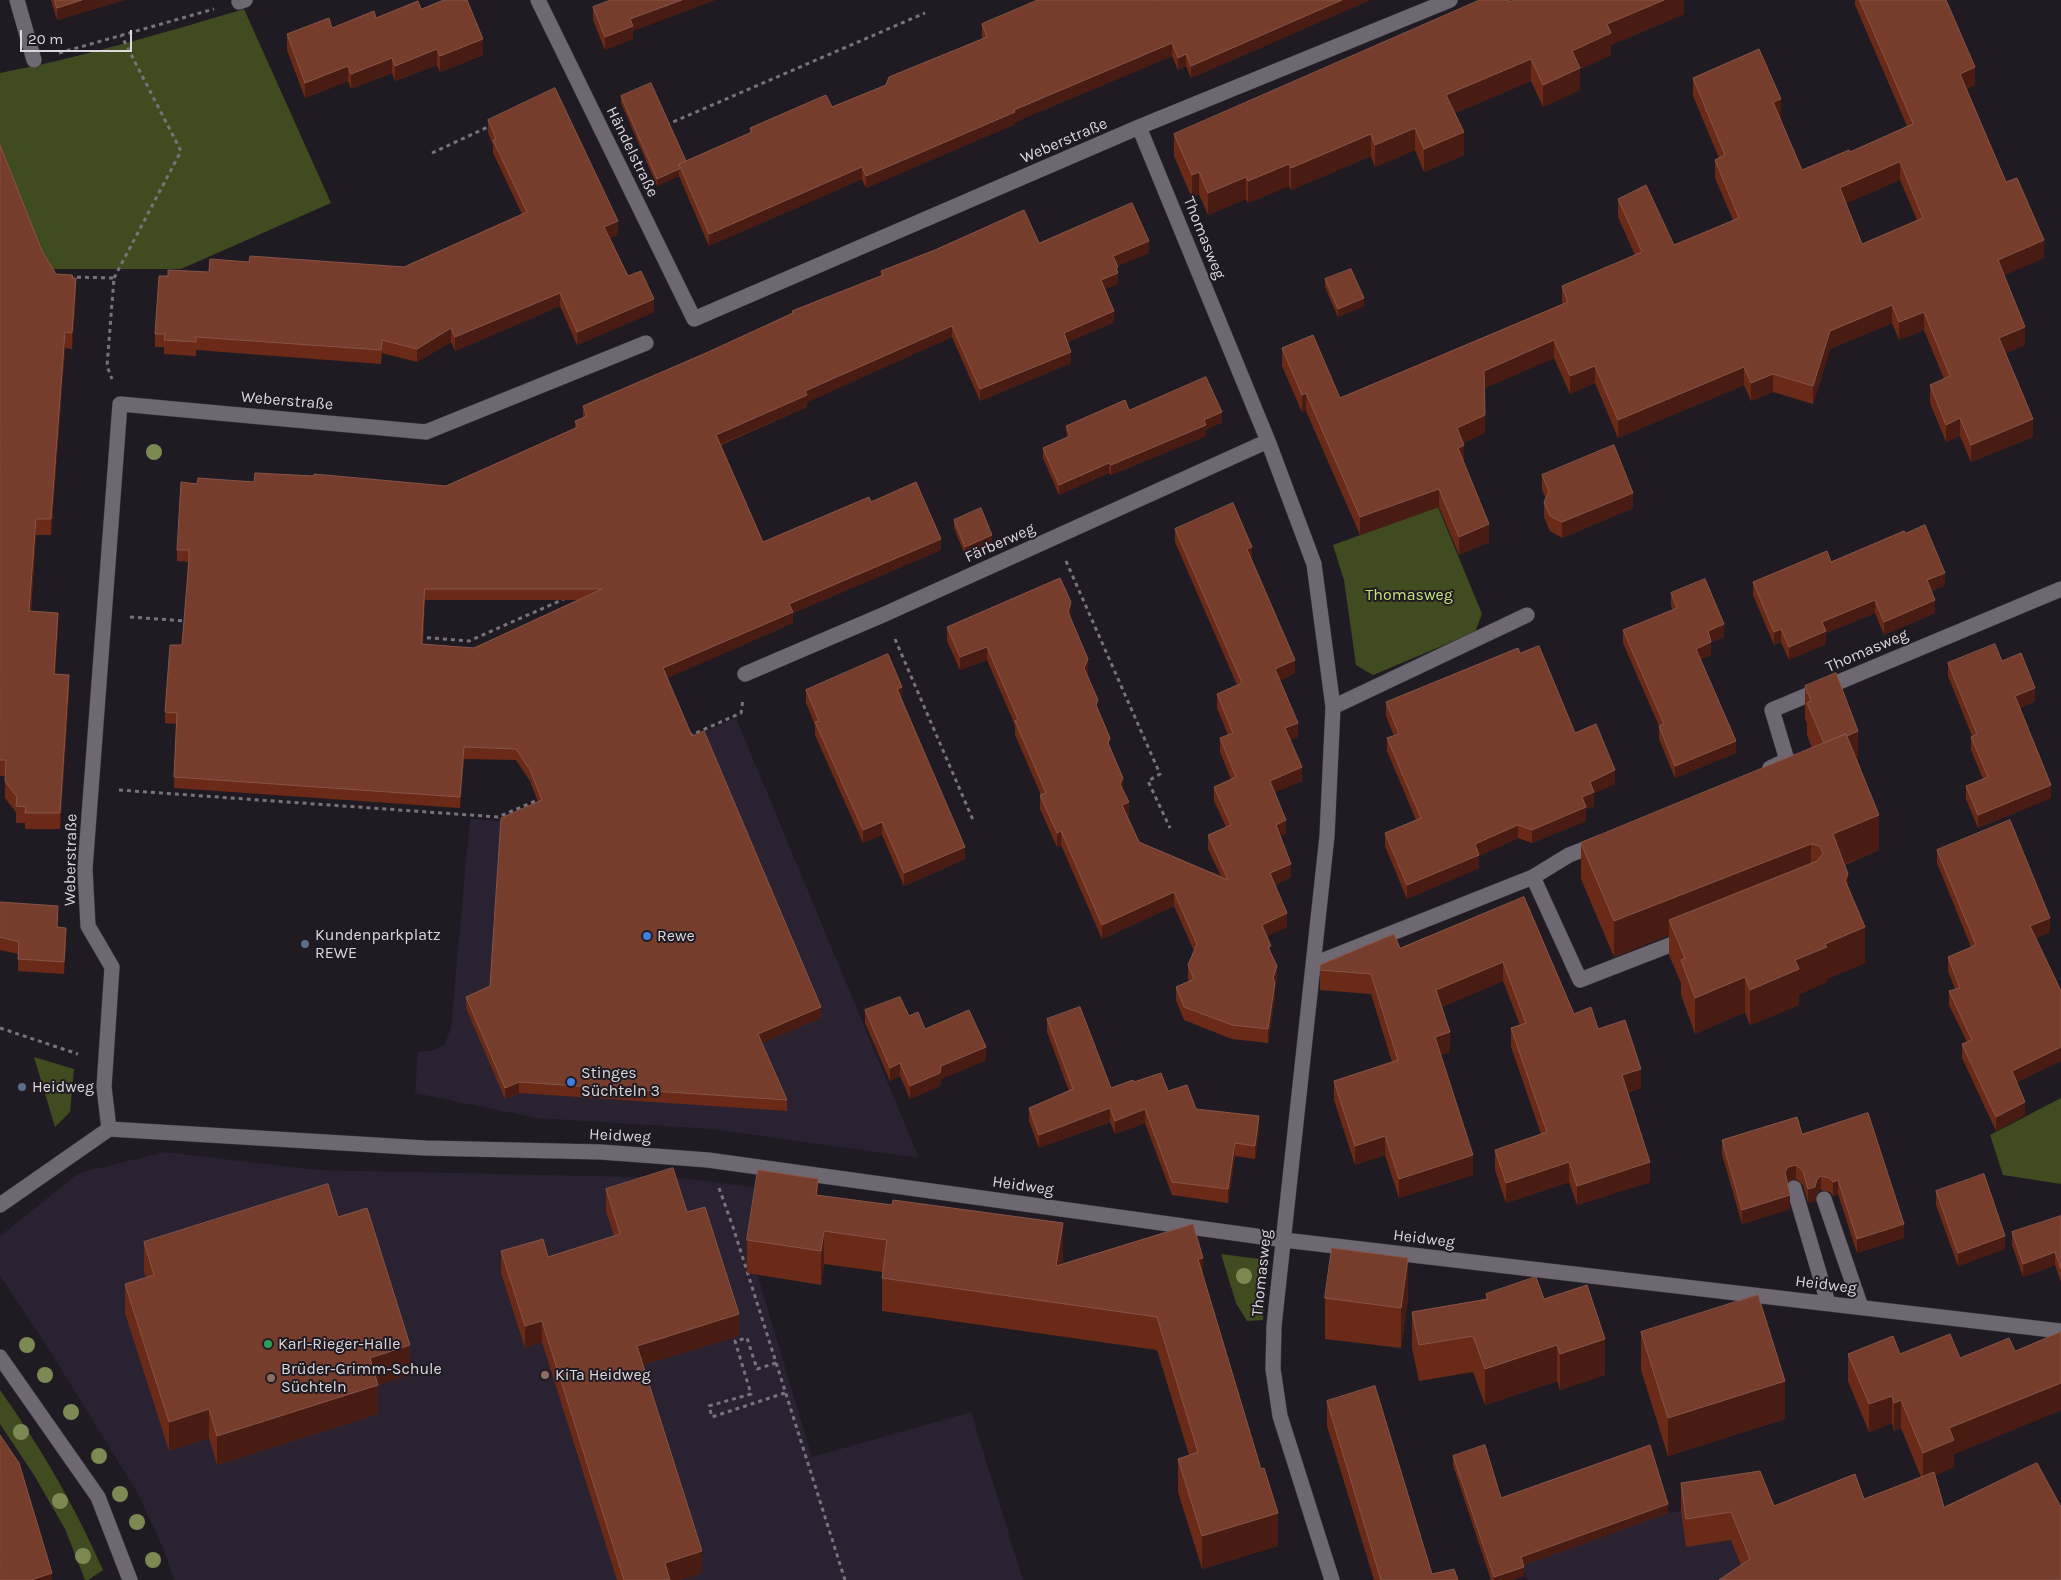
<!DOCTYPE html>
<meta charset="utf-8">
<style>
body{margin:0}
#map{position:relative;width:2061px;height:1580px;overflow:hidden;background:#201b23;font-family:Karla,sans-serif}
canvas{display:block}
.scale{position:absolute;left:20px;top:30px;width:112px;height:22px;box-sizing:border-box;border:2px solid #dbd8dd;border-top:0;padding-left:6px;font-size:15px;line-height:18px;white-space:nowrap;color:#dbd8dd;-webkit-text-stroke:4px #201b23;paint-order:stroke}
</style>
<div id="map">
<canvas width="2061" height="1580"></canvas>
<div class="scale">20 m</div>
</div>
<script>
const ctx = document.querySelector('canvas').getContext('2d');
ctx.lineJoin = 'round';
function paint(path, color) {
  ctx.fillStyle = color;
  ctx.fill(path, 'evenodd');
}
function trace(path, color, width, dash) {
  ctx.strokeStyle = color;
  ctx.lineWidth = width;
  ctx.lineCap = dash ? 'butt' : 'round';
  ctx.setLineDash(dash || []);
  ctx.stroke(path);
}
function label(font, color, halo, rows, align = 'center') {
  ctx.font = font + ' Karla,sans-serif';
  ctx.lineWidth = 4;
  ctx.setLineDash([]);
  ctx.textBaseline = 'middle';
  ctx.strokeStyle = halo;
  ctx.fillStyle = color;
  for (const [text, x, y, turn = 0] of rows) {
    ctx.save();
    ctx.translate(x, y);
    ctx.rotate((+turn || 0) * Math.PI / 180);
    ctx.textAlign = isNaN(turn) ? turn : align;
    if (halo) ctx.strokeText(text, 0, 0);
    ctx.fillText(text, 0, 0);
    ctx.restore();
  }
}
paint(new Path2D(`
 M736,718L919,1158L712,1129L537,1118L415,1093L418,1052L435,1050L445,1044L451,1028L470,819L498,821Z
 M165,1152L316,1170L682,1178L759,1188L750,1250L812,1457L971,1412L1023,1580H174L164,1550L137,1492L45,1343L0,1276V1236L79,1173Z
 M1650,1453L1669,1513L1760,1497L1793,1580H1528L1515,1548Z`), '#2a2230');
paint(new Path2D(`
 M244,9L331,203L181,269H43L0,160V73C83,57 163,33 244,9Z
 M1438,507L1482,614L1475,632L1373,675L1356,665L1344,580L1333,545Z
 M34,1057L74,1069L70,1112L55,1127Z
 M2061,1098V1184L2003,1175L1990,1135Z
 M1221,1254L1267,1260L1263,1320L1247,1321L1236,1303Z
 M0,1390C42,1449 74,1505 103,1570L88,1580H85L65,1529L34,1475L0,1424Z`), '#404b20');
const minor = new Path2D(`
 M17,0L34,60
 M538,0L694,319L1139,127L1450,0
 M239,2L245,0
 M1139,127L1268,441L1314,564L1333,707L1327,836L1274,1326L1273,1369L1280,1416L1332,1580
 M745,674L885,614L1268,441
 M1333,707L1527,615
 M1770,768L1787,760L1772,710L2061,589
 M1533,877L1580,980L1688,938
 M1314,964L1533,877L1569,855L1600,843
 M109,1129L104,1087L112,967L88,926L85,869L120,404L426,432L646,343
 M1794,1188L1828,1303
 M1824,1199L1861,1307
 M0,1205L109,1129L425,1148L601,1152L708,1160L1284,1240L2061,1331
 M0,1357L98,1497L130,1580`);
trace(minor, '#3b383e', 16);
trace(new Path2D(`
 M59,53L214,9
 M666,125L925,13
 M432,153L490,126
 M69,277L114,278L107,366L112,379
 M114,278L181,151L121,35
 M1066,561L1160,774L1148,781L1170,828
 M130,617L186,621
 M419,637L469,641L564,599
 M895,639L973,820
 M689,736L741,713L743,699
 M119,790L498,817L540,799
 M0,1028L78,1054
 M719,1188L733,1227L845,1580
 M776,1363L757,1369L747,1338L735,1341L751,1394L709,1406L712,1417L785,1393`), '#78737a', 3, [4, 4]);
trace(minor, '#6e6872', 15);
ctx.fillStyle = '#7c8953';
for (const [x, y] of [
 [154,452],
 [1244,1276],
 [27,1345],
 [45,1375],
 [71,1412],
 [21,1432],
 [99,1456],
 [120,1494],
 [60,1501],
 [137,1522],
 [83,1556],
 [153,1560]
]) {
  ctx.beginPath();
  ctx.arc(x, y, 8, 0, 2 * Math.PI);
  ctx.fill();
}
paint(new Path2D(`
 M51,0H124L57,20Z
 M1370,0L1191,78L1186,66L1178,70L1172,56L1015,122V124L866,188L862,179L709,246L679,176L657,186L621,103V96L686,161L750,133V128L832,107L886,85L983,39L982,37V24L1154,1Z
 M1684,0V14L1611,45V55L1580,69V90L1543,107L1531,81L1455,113L1464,155L1424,172L1415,150L1375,167L1371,156L1291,190L1289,186L1248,203L1246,199L1208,215L1199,194L1192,198L1174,156V134L1509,2Z
 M1855,0H1946L1975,85L1966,89L2006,182L2044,258L2004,275L2025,345L2006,353L2033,437L1971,462L1960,436L1946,442L1930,403V385L1944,379L1924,330L1899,340L1892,323L1830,349L1813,404L1773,392L1751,401L1744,385L1618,438L1595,383L1570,394L1554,358L1484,388L1485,433L1463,443L1464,463L1489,542L1459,555L1439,507L1360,535L1306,411L1302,412L1282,366V348L1340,398L1562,304V286L1635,255L1618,217V199L1674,245L1733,220L1715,178V160L1719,158L1693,96V78L1781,117H1779L1802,170L1850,152L1907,126L1855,5ZM1900,180L1917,220L1862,244L1846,203Z
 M593,7L633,31V39L605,50L593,20Z
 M421,9L483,55L440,72L437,65L395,81L392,73L351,89L348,81L305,98L287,50V34L332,28L376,18Z
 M488,120L618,234L610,238L628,276L654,312L577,345L560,306L455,351L451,342L417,362L382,353L381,364L196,350V356L164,354V347H155V334L168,276L209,272L249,262L404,267L522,214L493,153V145L488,133Z
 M0,145L42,251L56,274L72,278L76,294L72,349L65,348L51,535H36L31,611L58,629L55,674L69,691L60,829H25V823H16V812L5,798V776H0Z
 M1039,243L1149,253L1117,266L1118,284L1105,289L1114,322L1068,342L1071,363L980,401L952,337L807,402V407L721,445L763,542L871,502L941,550L793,613V623L667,678L692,736L821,1018L762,1043L787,1100V1111L519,1093L505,1099L466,1008V997L490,986L538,802L530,781L516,760L464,759L460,808L174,788L176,724L165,723V712L182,645L189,562L177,561V550L197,484L254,482L446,486L575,428V421L583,418V406L706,353L792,314V311L881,276V271ZM425,600H577L474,648L423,644Z
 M1325,279L1364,306L1338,317L1325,287Z
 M1129,410L1222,422L1206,430V436L1111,475L1109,473L1059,495L1043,458V448L1067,438L1066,426Z
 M1542,475L1633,508L1562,538L1550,531L1544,517V502L1546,499L1542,490Z
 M954,520L992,543L965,555L954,528Z
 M1175,529L1252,560L1295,673L1279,681L1298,737L1290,740L1302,781L1275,792L1286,833L1280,836L1291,877L1275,885L1287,927L1267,936L1277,980L1275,985V997L1268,1043L1232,1039L1184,1020L1176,1000V987L1189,981L1188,979V965L1194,951L1174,906L1102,939L1061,845L1057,847L1040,809V795H1041L1015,735V725L987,660L960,670L947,641V627L1071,616L1070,618L1088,672L1087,675L1123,789L1129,816H1127L1139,842L1221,876L1208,849V835L1226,827L1214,801V787L1231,779L1220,752V738L1228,735L1217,708V694L1237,685L1175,542Z
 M1906,533L1945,585L1932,591L1935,613L1884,635L1875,613L1826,633V644L1789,660L1781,642L1774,645L1753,595V582L1831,562Z
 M1671,593L1724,637L1711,642V655L1700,659L1736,753L1675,778L1659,739V726L1623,643V630L1673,610L1671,606Z
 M1520,653L1575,733L1615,784L1594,793V806L1586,809V821L1532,843L1518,838L1479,856V868L1407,899L1385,846V833L1416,820L1387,751V738L1394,736L1386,716V702Z
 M2002,661L2035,701L2020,708L2051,798L1978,828L1966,799V786L1983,779L1971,750V737L1972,736L1948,676V663Z
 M1805,686L1858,763L1879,850L1845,865L1848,887L1865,963L1827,979V982L1799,994V1005L1750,1025L1745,1012L1695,1034L1681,995V983L1669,955V935L1614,957L1581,879V843L1812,748L1807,735V724L1805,718Z
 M806,690L902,700L965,859L904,886L882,835L863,843L815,735V725L806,703Z
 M1937,850L2050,932L2036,938L2061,1061L2017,1082L2025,1115L1996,1131L1962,1058V1044L1967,1042L1949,1005V991L1955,989L1948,971V957L1971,947L1937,863Z
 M1524,897L1574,1014L1598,1029L1641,1088L1628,1093L1650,1182L1577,1205L1569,1182L1506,1203L1495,1170V1150L1541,1134L1511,1047V1028L1520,1025L1503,981L1442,1007L1450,1052L1440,1055L1473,1175L1399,1198L1385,1155L1355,1165L1334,1100V1081L1392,1062L1371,994L1320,990V970L1400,948Z
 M0,902L58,918L57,927L66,940L64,974L18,971V954L0,950Z
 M865,1010L909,1016L925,1029L986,1060L941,1079L940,1086L910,1099L900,1076L890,1081L865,1023Z
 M1047,1019L1111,1088L1134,1082L1168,1091L1196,1109L1259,1130L1255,1159L1235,1156L1228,1203L1172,1195L1145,1123L1115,1134L1110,1122L1039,1148L1029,1121V1108L1069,1091L1047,1032Z
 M1802,1134L1904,1238L1857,1253L1838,1194L1833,1196L1830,1192L1821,1190L1817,1193L1815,1201L1808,1203L1803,1185L1796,1179L1787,1182L1790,1209L1742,1224L1722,1154V1140Z
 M606,1189L687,1212L739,1336L643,1365L702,1573L680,1580H617L542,1342L525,1348L501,1273V1251L548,1257L614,1236L606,1211Z
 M1936,1191L2005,1249L1958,1266L1936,1205Z
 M818,1195L1063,1256L1062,1264L1203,1278L1278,1546L1202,1569L1178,1492V1459L1189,1455L1157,1350L882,1311V1278L883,1272L824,1264L821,1285L747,1273V1240Z
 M2061,1216V1282L2055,1265L2023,1277L2012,1245V1232Z
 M338,1217L410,1374L378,1385V1414L217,1465L209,1438L169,1451L125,1313V1284L146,1278L144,1271V1242Z
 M1486,1294L1544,1299L1605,1375L1560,1390L1557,1381L1485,1405L1473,1372L1419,1381L1412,1348V1312L1486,1299Z
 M1325,1298H1408L1401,1348L1325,1339Z
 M1641,1332L1785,1419L1668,1456L1641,1370Z
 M2061,1332V1410L1954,1454V1467L1935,1475L1944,1507H2061L1741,1565L1731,1540L1686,1547L1681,1511V1483L1774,1506L1864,1499L1921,1477L1901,1428L1894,1431L1892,1423L1869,1432L1848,1381V1354H1900L1960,1358L2015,1351Z
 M1327,1401L1432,1574L1458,1580H1374L1327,1426Z
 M1453,1456L1501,1498L1668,1513L1524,1565V1576L1512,1580H1491L1453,1465Z`), '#6a2a17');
paint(new Path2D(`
 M82,0H124L57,20V8Z
 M682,0H716L633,31V39L605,50V37L630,19Z
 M1342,0H1370L1191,78V66Z
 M1664,0H1684V14L1611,45V55L1580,69V90L1543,107V85L1572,51L1607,24Z
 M483,39V55L440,72V56Z
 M1172,43V56L1015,122V124L866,188V176L1014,110Z
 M437,49V65L395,81V66Z
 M1186,54V66L1178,70V58Z
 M392,58V73L351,89V74Z
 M1531,59V81L1446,117V95Z
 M348,66V81L305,98V83Z
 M1975,67V85L1960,92V74Z
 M1781,99V117L1773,120V102Z
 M1415,128V150L1375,167V145Z
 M1464,132V155L1424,172V149Z
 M1371,134V156L1291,190V168Z
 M1900,162V180L1840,206V188Z
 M1289,164V186L1248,203V181Z
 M862,167V179L709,246V234Z
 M679,169V176L657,186V179Z
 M1199,172V194L1192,198V175Z
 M1246,177V199L1208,215V193Z
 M618,221V234L604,241V227Z
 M2044,240V258L1998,278V260Z
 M1149,241V253L1113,268V256Z
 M1118,267V284L1101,291V280L1116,268Z
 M76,278V294L72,349V333Z
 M560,293V306L455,351V337Z
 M1364,298V306L1338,317V309Z
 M654,299V312L577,345V332Z
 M1892,305V323L1830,349L1813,404V386L1830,331Z
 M1114,311V322L1064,344V333Z
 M1924,312V330L1899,340V322Z
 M952,326V337L807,402V407L716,446V435L805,391Z
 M2025,327V345L1999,356V338Z
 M451,328V342L417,362V349Z
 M65,332V348L51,535V519Z
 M1554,340V358L1484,389V371Z
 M1071,352V363L980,401V389Z
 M1595,366V383L1570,394V376Z
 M1744,367V385L1618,438V420Z
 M1773,374V392L1751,401V383Z
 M1306,393V411L1302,412V395Z
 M1222,412V422L1206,430V436L1111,475V465Z
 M1485,415V433L1457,446V428Z
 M1960,418V436L1946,442V425Z
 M2033,419V437L1971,462V445Z
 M1464,445V463L1458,448Z
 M1109,463V473L1059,495V485Z
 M1439,489V507L1360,535V517Z
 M1633,493V508L1562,538V522Z
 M36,519V535L29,627V611Z
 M1489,524V542L1459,555V537Z
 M992,535V543L965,555V547Z
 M941,539V550L793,613V623L663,680V668L789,604Z
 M1252,547V560L1247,549Z
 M1945,573V585L1927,593V580Z
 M425,589V600L422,655V644Z
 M1875,600V613L1826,633V644L1789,660V647L1822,622Z
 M1935,600V613L1884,635V622Z
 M1071,602V616L1068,625V612Z
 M58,613V629L54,690V674Z
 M1724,624V637L1711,642V655L1696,662V649L1708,631Z
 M1781,629V642L1774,645V632Z
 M987,647V660L960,670V657Z
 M1088,659V672L1084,681V668Z
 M1295,660V673L1275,683V669Z
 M69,675V691L60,829V813Z
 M902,687V700L897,689Z
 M2035,688V701L2015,710V696Z
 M1298,723V737L1285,742V728Z
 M1858,731V763L1825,778V746Z
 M1736,741V753L1675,778V766Z
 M464,747V759L460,808V797Z
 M1302,767V781L1270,794V781Z
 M1615,770V784L1594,793V806L1586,809V821L1532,843V830L1582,797L1590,782Z
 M1123,778V791L1120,784Z
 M2051,785V798L1978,828V815Z
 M1129,802V816L1122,819V805Z
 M1879,815V850L1833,869V834Z
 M1286,820V833L1276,838V825Z
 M882,822V835L863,843V830Z
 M1518,825V838L1479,856V868L1407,899V885L1475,844Z
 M1061,831V845L1057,847V833Z
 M1811,844V879L1669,920V935L1614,957V921Z
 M965,847V859L904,886V873Z
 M1291,864V877L1270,887V873Z
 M1848,874V909L1845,880Z
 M1174,892V906L1102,939V925Z
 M1287,913V927L1262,939V925Z
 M2050,918V932L2030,940V926Z
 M1865,927V963L1827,979V982L1799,994V1005L1750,1025V990L1795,960L1825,944Z
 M66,928V940L64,974V962Z
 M1503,962V981L1436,1010V990Z
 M1277,966V980L1275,985V997L1268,1043V1029L1273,978Z
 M1745,977V1012L1695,1034V998Z
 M821,1007V1018L758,1045V1034Z
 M1450,1032V1052L1435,1057V1037Z
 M986,1047V1060L941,1079L940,1086L910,1099V1086L941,1066Z
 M2061,1047V1061L2012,1084V1071Z
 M900,1063V1076L890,1081V1068Z
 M1641,1069V1088L1622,1095V1075Z
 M519,1082V1093L505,1099V1088Z
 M2025,1102V1115L1996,1131V1117Z
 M1110,1108V1122L1039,1148V1135Z
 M1145,1109V1123L1115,1134V1121Z
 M1259,1116V1130L1255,1159V1146Z
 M1385,1136V1155L1355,1165V1146Z
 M1235,1143V1156L1228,1203V1189Z
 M1473,1155V1175L1399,1198V1179Z
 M1569,1162V1182L1506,1203V1183Z
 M1650,1162V1182L1577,1205V1186Z
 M1796,1165V1179L1788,1181L1785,1186V1172L1788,1167Z
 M1821,1176V1190L1817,1193L1815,1201L1808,1203V1189L1817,1179Z
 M818,1179V1212L816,1195Z
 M1838,1180V1194L1833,1196V1182Z
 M1790,1195V1209L1742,1224V1210Z
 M1063,1223V1256L1056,1299V1266Z
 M1904,1224V1238L1857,1253V1239Z
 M824,1231V1264L821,1285V1251Z
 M2005,1236V1249L1958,1266V1253Z
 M2055,1252V1265L2023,1277V1264Z
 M1203,1258V1291L1198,1259Z
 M1408,1258V1298L1401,1348V1308Z
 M739,1314V1336L637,1367V1346Z
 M542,1321V1342L525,1348V1326Z
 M1605,1339V1375L1560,1390V1354Z
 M410,1345V1374L370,1388V1358Z
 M1557,1345V1381L1485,1405V1369Z
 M1785,1381V1419L1668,1456V1418Z
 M2061,1383V1410L1954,1454V1467L1923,1481V1453L1949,1428Z
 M378,1385V1414L217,1465V1436Z
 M1892,1396V1423L1869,1432V1404Z
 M1901,1400V1428L1894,1431V1403Z
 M209,1409V1438L169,1451V1422Z
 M1668,1504V1513L1521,1566V1557Z
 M1278,1513V1546L1202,1569V1536Z
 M702,1551V1573L680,1580H665V1563Z
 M1524,1567V1576L1512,1580H1494V1577Z
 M52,1573V1580H31Z`), '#481c13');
const building = new Path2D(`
 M55,0H82L57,8Z
 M444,0H467L483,39L440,56L437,49L395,66L392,58L351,74L348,66L305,83L287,34L329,18L332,28L374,11L376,18L418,1L421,9Z
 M611,0H682L630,19L633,26L605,37L593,7Z
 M1038,0H1154V1L1156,0H1342L1191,66L1186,54L1178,58L1172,43L1014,110L1015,112L866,176L862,167L709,234L679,164L752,132L750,128L826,95L832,107L886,85L889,77L987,37L982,24Z
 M1480,0H1509V2L1513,0H1664L1607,24L1611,33L1572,51L1580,68L1543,85L1531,59L1446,95L1464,132L1424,149L1415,128L1375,145L1371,134L1291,168L1289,164L1248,181L1246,177L1208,193L1199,172L1192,175L1174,134Z
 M1860,0H1946L1975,67L1960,74L2006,182L2017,178L2044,240L1998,260L2025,327L1999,338L2033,419L1971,445L1960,418L1946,425L1930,385L1950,376L1924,312L1899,322L1892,305L1830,331L1813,386L1773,374L1751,383L1744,367L1618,420L1595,366L1570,376L1554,340L1484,371L1485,415L1457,428L1464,445L1458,448L1489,524L1459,537L1439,489L1360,517L1306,393L1302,395L1282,348L1313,335L1340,398L1568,302L1562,286L1642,252L1618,199L1646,185L1674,245L1739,218L1715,160L1725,155L1693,78L1759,49L1781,99L1773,102L1802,170L1849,150L1850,152L1913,124ZM1900,162L1923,218L1862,244L1840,188Z
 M651,83L686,161L679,164V169L657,179L621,96Z
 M555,88L618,221L604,227L628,276L641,271L654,299L577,332L560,293L455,337L451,328L417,349L382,340L381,350L196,337V342L164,340L165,334H155L159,276H168V270L209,272L210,259L249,262L250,256L404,267L527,212L493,140L496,139L488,120Z
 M0,145L42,251L56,274L72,275V278H76L72,333L65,332L51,519H36L29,611L58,613L54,674L69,675L60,813H25L26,807L16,806L17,797L5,781L6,760H0Z
 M1132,203L1149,241L1113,256L1118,267L1116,268L1118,273L1101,280L1114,311L1064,333L1071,352L980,389L952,326L805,391L807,395L716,435L763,542L869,497L871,502L916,482L941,539L789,604L793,612L663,668L692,736L704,731L821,1007L758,1034L787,1100L519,1082L505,1088L466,997L490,986L501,818L542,800L530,770L516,749L464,747L460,797L174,777L177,713L165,712L170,645H182L189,559V550H177L181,482L197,484L198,478L254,482L255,473L314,476V474L446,486L578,427L575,421L587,416L583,406L706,353L793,313L792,311L883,275L881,271L935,250L1024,210L1039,243ZM425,589H602L474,648L422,644Z
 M1351,269L1364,298L1338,309L1325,279Z
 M1206,377L1222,412L1204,420L1206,425L1111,465L1109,463L1059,485L1043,448L1070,436L1066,426L1125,400L1129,410Z
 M1614,445L1633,493L1562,522L1550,516L1544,502L1549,491L1542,475Z
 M1233,503L1252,547L1247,549L1295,660L1275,669L1298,723L1285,728L1302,767L1270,781L1286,820L1276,825L1291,864L1270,873L1287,913L1262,925L1271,946L1268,947L1277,966L1273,978L1275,983L1268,1029L1232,1025L1184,1007L1176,987L1194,979L1188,965L1197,944L1174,892L1102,925L1061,831L1057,833L1040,795L1046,793L1015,721L1018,719L987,647L960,657L947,627L1060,578L1071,602L1068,612L1088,659L1084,668L1098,700L1096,705L1110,738L1108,743L1123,778L1120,784L1129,802L1122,805L1139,842L1228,880L1208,835L1231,825L1214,787L1236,777L1220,738L1233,733L1217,694L1242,683L1175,529Z
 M981,508L992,535L965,547L954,520Z
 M1925,525L1945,573L1927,580L1935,600L1884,622L1875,600L1822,622L1826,631L1789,647L1781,629L1774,632L1753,582L1827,551L1831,562L1904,531L1906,533Z
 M1705,579L1724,624L1708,631L1711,642L1696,649L1736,741L1675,766L1659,726L1664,724L1623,630L1677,608L1671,593Z
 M1995,644L2002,661L2021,653L2035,688L2015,696L2051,785L1978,815L1966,786L1988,777L1971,737L1977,734L1948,663Z
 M1539,646L1575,733L1596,724L1615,770L1590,782L1594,792L1582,797L1586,807L1532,830L1518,825L1475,844L1479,855L1407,885L1385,833L1421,818L1387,738L1399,734L1386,702L1518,648L1520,653Z
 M888,654L902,687L897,689L965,847L904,873L882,822L863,830L815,722L819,721L806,690Z
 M1836,673L1858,731L1847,736L1846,734L1824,743L1807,703L1811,701L1805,686Z
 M1846,734L1879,815L1833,834L1848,874L1845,880L1865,927L1825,944L1827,947L1795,960L1799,969L1750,990L1745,977L1695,998L1681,960L1685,958L1669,920L1817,861L1823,854L1820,846L1811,844L1614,921L1581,843Z
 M2010,820L2050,918L2030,926L2061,991V1047L2012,1071L2025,1102L1996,1117L1962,1044L1972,1040L1949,991L1960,988L1948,957L1976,945L1937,850Z
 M1524,897L1574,1014L1591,1007L1598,1029L1625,1020L1641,1069L1622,1075L1650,1162L1577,1186L1569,1162L1506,1183L1495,1150L1547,1132L1511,1028L1526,1023L1503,962L1436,990L1450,1032L1435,1037L1473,1155L1399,1179L1385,1136L1355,1146L1334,1081L1398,1060L1371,974L1320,970V965L1394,934L1400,948Z
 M0,902L58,906L57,927L66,928L64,962L18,959L19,942L0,937Z
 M900,997L909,1016L918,1012L925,1029L969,1010L986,1047L941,1066L940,1073L910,1086L900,1063L890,1068L865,1010Z
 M1080,1007L1111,1088L1133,1080L1134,1082L1161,1073L1168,1091L1187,1085L1196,1109L1259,1116L1255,1146L1235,1143L1228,1189L1172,1182L1145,1109L1115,1121L1110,1108L1039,1135L1029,1108L1073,1089L1047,1019Z
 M1868,1113L1904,1224L1857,1239L1838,1180L1833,1182L1830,1178L1821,1176L1817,1179L1815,1187L1808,1189L1803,1171L1796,1165L1788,1167L1785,1172L1790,1195L1742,1210L1722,1140L1797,1117L1802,1134Z
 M673,1168L687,1212L705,1207L739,1314L637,1346L702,1551L665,1563L670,1580H624L542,1321L525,1326L501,1251L543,1239L548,1257L620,1234L606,1189Z
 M758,1170L818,1179L816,1195L892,1205L893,1200L1063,1223L1056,1266L1193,1224L1203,1258L1198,1259L1261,1469L1264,1468L1278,1513L1202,1536L1178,1459L1198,1452L1157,1317L882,1278L887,1240L824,1231L821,1251L747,1240Z
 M1984,1174L2005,1236L1958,1253L1936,1191Z
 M328,1184L338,1217L367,1208L410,1345L370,1358L378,1385L217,1436L209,1409L169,1422L125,1284L154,1275L144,1242Z
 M2061,1216V1269L2055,1252L2023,1264L2012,1232Z
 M1332,1248L1408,1258L1401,1308L1325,1298Z
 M1536,1277L1544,1299L1587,1285L1605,1339L1560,1354L1557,1345L1485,1369L1473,1336L1419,1345L1412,1312L1488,1299L1486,1294Z
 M1758,1295L1785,1381L1668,1418L1641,1332Z
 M2061,1332V1383L1949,1428L1954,1440L1923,1453L1901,1400L1894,1403L1892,1396L1869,1404L1848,1354L1893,1336L1900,1354L1950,1334L1960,1358L2009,1338L2015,1351Z
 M1375,1386L1432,1574L1454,1569L1458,1580H1381L1327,1401Z
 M0,1435L19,1463L52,1573L31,1580H0Z
 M1485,1445L1501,1498L1650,1445L1668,1504L1521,1557L1524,1567L1494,1577L1453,1456Z
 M2037,1463L2061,1507V1580H1719L1750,1559L1731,1512L1686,1519L1681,1483L1760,1471L1774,1506L1855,1474L1864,1499L1934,1472L1944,1507Z`);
paint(building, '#773d2c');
trace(building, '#865548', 1);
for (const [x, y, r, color] of [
 [647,936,5,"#3f7fe0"],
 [305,944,5,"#5c6f8a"],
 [571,1082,5,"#3f7fe0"],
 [22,1087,5,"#5c6f8a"],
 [268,1344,5,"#2e9e5b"],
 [545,1375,5,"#8d6e63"],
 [271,1378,5,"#8d6e63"]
]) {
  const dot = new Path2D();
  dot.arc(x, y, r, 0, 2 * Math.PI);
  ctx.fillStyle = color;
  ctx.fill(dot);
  trace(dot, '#201b23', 2);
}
label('16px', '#dbd8dd', '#201b23', [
 ["Weberstraße",1064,141,-23],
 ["Händelstraße",632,152,64],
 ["Thomasweg",1204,238,68],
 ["Weberstraße",287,401,5],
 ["Färberweg",1000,543,-24],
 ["Thomasweg",1867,651,-23],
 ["Weberstraße",71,860,-89],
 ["Heidweg",620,1136,3],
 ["Heidweg",1023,1186,8],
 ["Heidweg",1424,1239,7],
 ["Thomasweg",1262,1273,-84],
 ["Heidweg",1826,1285,7]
]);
label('16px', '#c8e37b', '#201b23', [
 ["Thomasweg",1409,595]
]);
label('16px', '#dbd8dd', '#201b23', [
 ["Kundenparkplatz",315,935],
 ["REWE",315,953],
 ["Rewe",657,936],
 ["Stinges",581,1073],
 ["Süchteln 3",581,1091],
 ["Heidweg",32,1087],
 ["Karl-Rieger-Halle",278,1344],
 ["Brüder-Grimm-Schule",281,1369],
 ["Süchteln",281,1387],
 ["KiTa Heidweg",555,1375]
], 'left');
</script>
